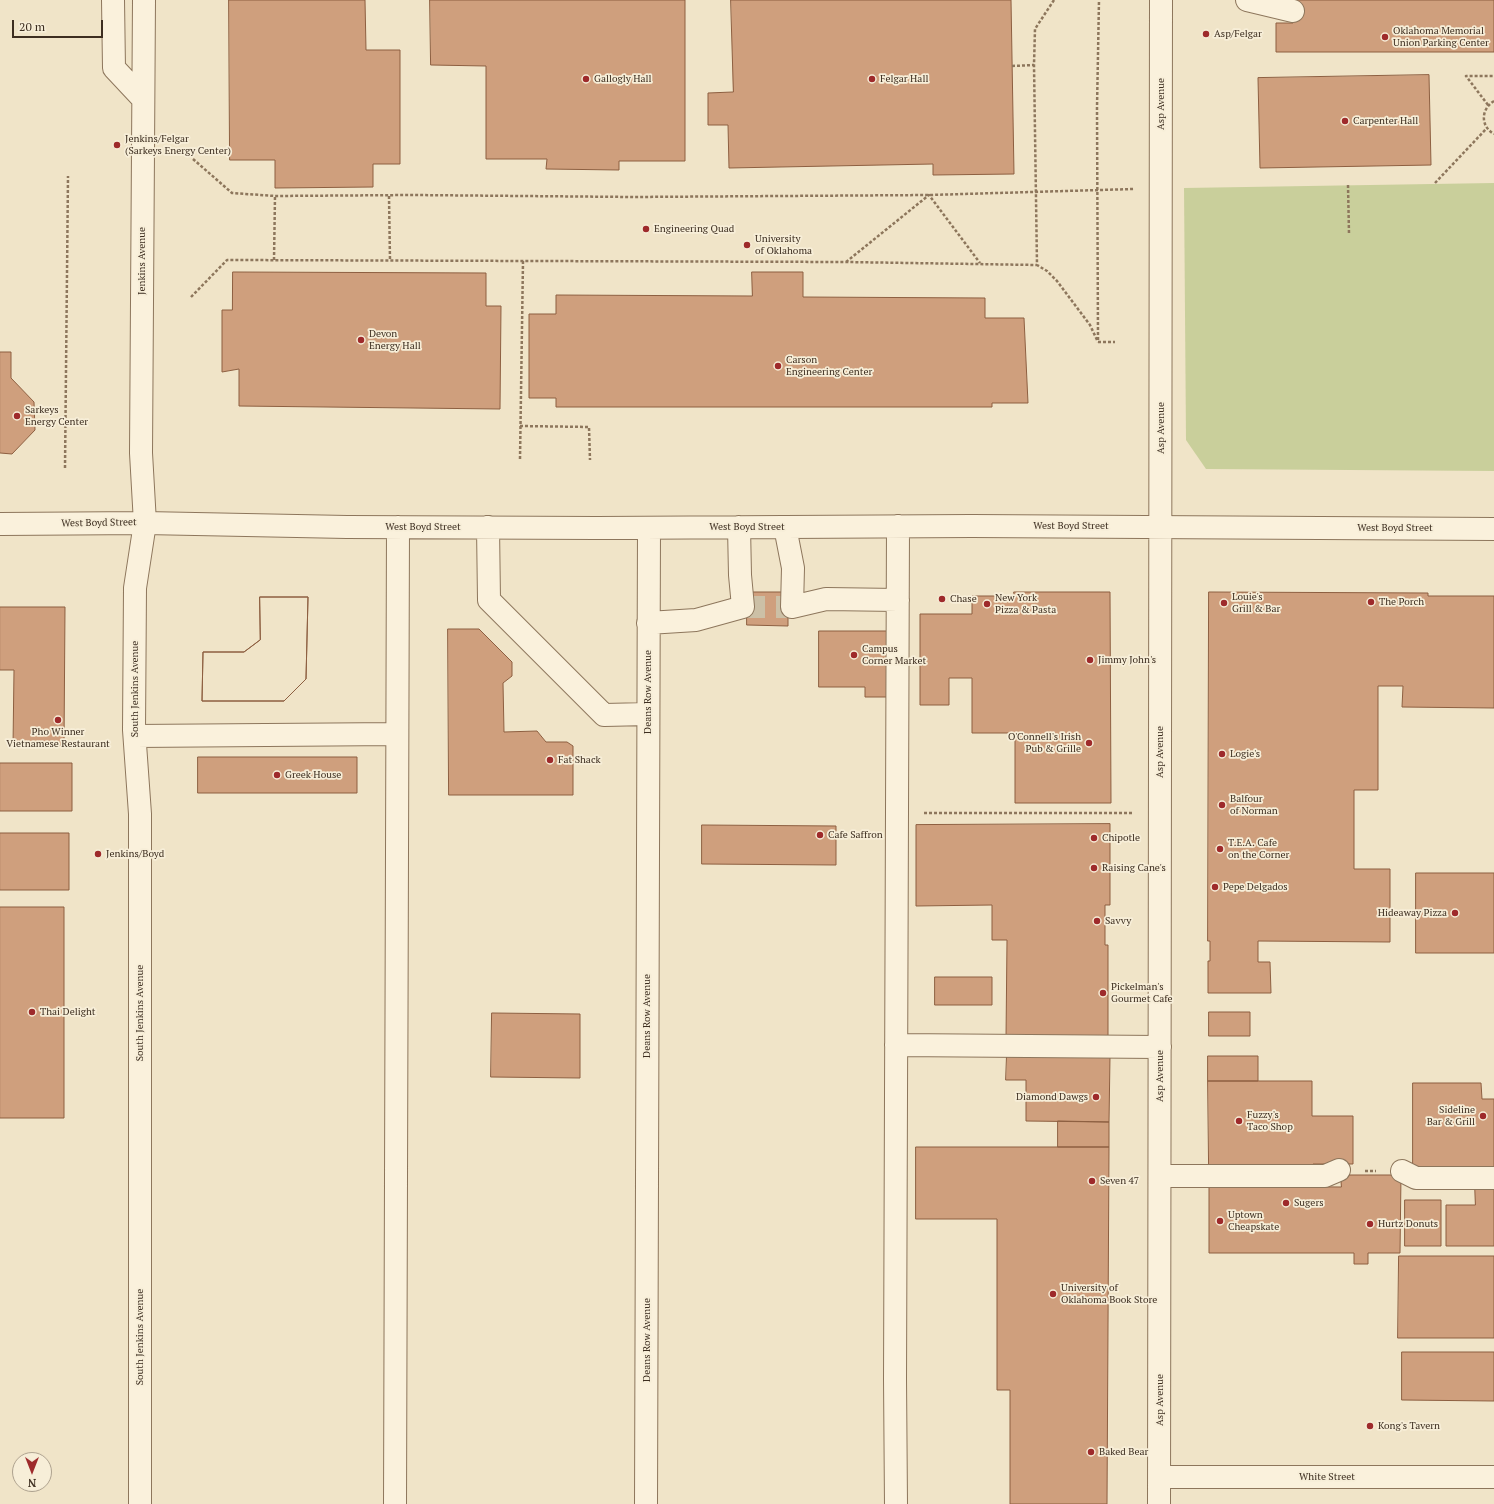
<!DOCTYPE html>
<style>
body{margin:0}
#map{position:relative;width:1494px;height:1504px;overflow:hidden;background:#f0e4c8;font-family:"PT Serif",serif}
canvas{display:block}
.north{position:absolute;left:12px;top:1452px;width:40px;height:40px;box-sizing:border-box;background:#f7eed8;border:1px solid #ada18e;border-radius:50%;rotate:180deg;font-size:11px;font-weight:700;line-height:16px;text-align:center;color:#3d2e20}
.north::after{content:'';display:block;margin:auto;width:14px;height:18px;background:#9e2a2b;clip-path:polygon(50% 0,100% 100%,50% 72%,0 100%)}
.scale{position:absolute;left:12px;top:20px;width:91px;height:18px;box-sizing:border-box;border:2px solid #3d2e20;border-top:0;padding-left:5px;font-size:12px;line-height:14px;white-space:nowrap;color:#3d2e20;-webkit-text-stroke:3px #f7eed8;paint-order:stroke}
</style>
<div id="map">
<canvas width="1494" height="1504"></canvas>
<div class="north">N</div>
<div class="scale">20 m</div>
</div>
<script>
const ctx = document.querySelector('canvas').getContext('2d');
ctx.lineJoin = 'round';
function paint(path, color) {
  ctx.fillStyle = color;
  ctx.fill(path, 'evenodd');
}
function trace(path, color, width, dash) {
  ctx.strokeStyle = color;
  ctx.lineWidth = width;
  ctx.lineCap = dash ? 'butt' : 'round';
  ctx.setLineDash(dash || []);
  ctx.stroke(path);
}
function label(font, color, halo, rows, align = 'center') {
  ctx.font = font + ' "PT Serif",serif';
  ctx.lineWidth = 3.5;
  ctx.setLineDash([]);
  ctx.textBaseline = 'middle';
  ctx.strokeStyle = halo;
  ctx.fillStyle = color;
  for (const [text, x, y, turn = 0] of rows) {
    ctx.save();
    ctx.translate(x, y);
    ctx.rotate((+turn || 0) * Math.PI / 180);
    ctx.textAlign = isNaN(turn) ? turn : align;
    if (halo) ctx.strokeText(text, 0, 0);
    ctx.fillText(text, 0, 0);
    ctx.restore();
  }
}
paint(new Path2D(`
 M1494,183V471L1206,469L1186,440L1184,188Z`), '#c9cf9b');
const building = new Path2D(`
 M229,0H365L366,50H400V164H373V187L275,188V160H230Z
 M430,0H685V161H619V170L546,169L547,159H486V66L431,65Z
 M731,0H1011L1014,174L933,175V164L729,168L728,125H708V93L733,92Z
 M1273,0H1494V52H1276V23H1293V1Z
 M1429,75L1431,165L1260,168L1258,78Z
 M233,272L486,273V306H501L500,409L239,406V369L222,372V310H232Z
 M752,272H803V297L985,298V318H1024L1028,403H992V407H556V398H529V314H556V295L752,296Z
 M0,352H11V378L34,402L35,430L12,454L0,453Z
 M747,592H788V626L747,625Z
 M1014,592H1110L1111,803H1015V733H972V678H949V705H920V614H972V596H1014Z
 M1209,592L1428,593V596H1494V708L1402,707L1403,686H1378V790H1354V869H1390V942L1258,941V962H1270L1271,993H1208V961H1210V941H1208Z
 M260,597H308L306,679L284,701H202L203,652H244L260,640Z
 M260,597H308L306,679L284,701H202L203,652H244L260,640Z
 M0,607H65L64,746H13L14,670H0Z
 M448,629H479L512,662V676L503,683L504,732L537,731L546,742H567L573,746V795H449Z
 M819,631H889V697H865V687H819Z
 M198,757H357V793H198Z
 M0,763H72V811H0Z
 M1110,824V905H1105V945H1108V1037L1006,1038L1007,940H992V905L916,906V825Z
 M702,825L836,826V865L702,864Z
 M0,833H69V890H0Z
 M1416,873H1494V953H1416Z
 M0,907H64V1118H0Z
 M935,977H992V1005H935Z
 M1209,1012H1250V1036H1209Z
 M492,1013L580,1014V1078L491,1077Z
 M1007,1054L1110,1056L1109,1122L1026,1121V1080H1006Z
 M1208,1056H1258V1081H1208Z
 M1208,1081H1312V1116H1353V1164H1313V1167H1209Z
 M1413,1083H1481L1482,1099H1494V1167H1413Z
 M1058,1121L1109,1122V1147H1058Z
 M916,1147H1109L1107,1504H1010V1390H997V1219H916Z
 M1341,1175H1401L1400,1253H1368V1264H1354V1253H1209V1186L1341,1187Z
 M1475,1185H1494V1246H1446V1205H1475Z
 M1405,1200H1441V1246H1405Z
 M1399,1256H1494V1338H1398Z
 M1402,1352H1494V1401L1402,1400Z`);
paint(building, '#cf9f7d');
trace(building, '#8d5f41', 1);
trace(new Path2D(`
 M743,607H792`), '#ccc0a6', 22, [22, 11]);
const minor = new Path2D(`
 M113,0L114,68L143,99
 M1247,0L1293,11
 M0,524L145,523L347,527L597,528L972,526L1494,529
 M488,527L489,600L604,715L648,714
 M785,527L793,568L792,607L826,599L898,600
 M648,623L696,620L743,607L740,575L739,527
 M135,736L397,734
 M896,1045L1160,1047
 M1402,1171L1416,1178H1494
 M1160,1176H1325L1339,1170
 M1160,1477H1494
 M140,1504V814L134,730L135,588L145,523L141,453L144,0
 M395,1504L398,527
 M646,1504L649,528
 M896,1504L895,1379L898,526
 M1159,1504L1161,0`);
trace(minor, '#8d765c', 24);
trace(new Path2D(`
 M1054,0L1035,29L1034,65L1037,265L1047,271L1057,281L1090,325L1098,342
 M1012,66L1034,65
 M1494,101C1481,109 1480,126 1494,134
 M1488,105L1466,76H1494
 M193,159L232,193L275,196L412,195L634,197L929,195L1134,189
 M1435,183L1487,128
 M1348,185L1349,234
 M389,196L390,261
 M274,260L275,196
 M846,262L929,195L980,263
 M191,297L227,260L846,262L1037,265
 M1098,340L1097,108L1099,0
 M1098,342H1115
 M520,426L589,427L590,460
 M520,459L523,261
 M65,468L68,176
 M924,813H1133
 M1365,1171H1376`), '#8d765c', 2.5, [3, 2]);
trace(minor, '#faf1dc', 22);
for (const [x, y, r, color] of [
 [1206,34,4,"#9e2a2b"],
 [1385,37,4,"#9e2a2b"],
 [586,79,4,"#9e2a2b"],
 [872,79,4,"#9e2a2b"],
 [1345,121,4,"#9e2a2b"],
 [117,145,4,"#9e2a2b"],
 [646,229,4,"#9e2a2b"],
 [747,245,4,"#9e2a2b"],
 [361,340,4,"#9e2a2b"],
 [778,366,4,"#9e2a2b"],
 [17,416,4,"#9e2a2b"],
 [942,599,4,"#9e2a2b"],
 [1371,602,4,"#9e2a2b"],
 [1224,603,4,"#9e2a2b"],
 [987,604,4,"#9e2a2b"],
 [854,655,4,"#9e2a2b"],
 [1090,660,4,"#9e2a2b"],
 [58,720,4,"#9e2a2b"],
 [1089,743,4,"#9e2a2b"],
 [1222,754,4,"#9e2a2b"],
 [550,760,4,"#9e2a2b"],
 [277,775,4,"#9e2a2b"],
 [1222,805,4,"#9e2a2b"],
 [820,835,4,"#9e2a2b"],
 [1094,838,4,"#9e2a2b"],
 [1220,849,4,"#9e2a2b"],
 [98,854,4,"#9e2a2b"],
 [1094,868,4,"#9e2a2b"],
 [1215,887,4,"#9e2a2b"],
 [1455,913,4,"#9e2a2b"],
 [1097,921,4,"#9e2a2b"],
 [1103,993,4,"#9e2a2b"],
 [32,1012,4,"#9e2a2b"],
 [1096,1097,4,"#9e2a2b"],
 [1483,1116,4,"#9e2a2b"],
 [1239,1121,4,"#9e2a2b"],
 [1092,1181,4,"#9e2a2b"],
 [1286,1203,4,"#9e2a2b"],
 [1220,1221,4,"#9e2a2b"],
 [1370,1224,4,"#9e2a2b"],
 [1053,1294,4,"#9e2a2b"],
 [1370,1426,4,"#9e2a2b"],
 [1091,1452,4,"#9e2a2b"]
]) {
  const dot = new Path2D();
  dot.arc(x, y, r, 0, 2 * Math.PI);
  ctx.fillStyle = color;
  ctx.fill(dot);
  trace(dot, '#f7eed8', 1.5);
}
label('10px', '#3d2e20', '#f7eed8', [
 ["Oklahoma Memorial",1393,31],
 ["Union Parking Center",1393,43],
 ["Asp/Felgar",1214,34],
 ["Gallogly Hall",594,79],
 ["Felgar Hall",880,79],
 ["Carpenter Hall",1353,121],
 ["Jenkins/Felgar",125,139],
 ["(Sarkeys Energy Center)",125,151],
 ["Engineering Quad",654,229],
 ["University",755,239],
 ["of Oklahoma",755,251],
 ["Devon",369,334],
 ["Energy Hall",369,346],
 ["Carson",786,360],
 ["Engineering Center",786,372],
 ["Sarkeys",25,410],
 ["Energy Center",25,422],
 ["Louie's",1232,597],
 ["Grill & Bar",1232,609],
 ["New York",995,598],
 ["Pizza & Pasta",995,610],
 ["Chase",950,599],
 ["The Porch",1379,602],
 ["Campus",862,649],
 ["Corner Market",862,661],
 ["Jimmy John's",1098,660],
 ["Pho Winner",58,732,"center"],
 ["Vietnamese Restaurant",58,744,"center"],
 ["O'Connell's Irish",1081,737,"right"],
 ["Pub & Grille",1081,749,"right"],
 ["Logie's",1230,754],
 ["Fat Shack",558,760],
 ["Greek House",285,775],
 ["Balfour",1230,799],
 ["of Norman",1230,811],
 ["Cafe Saffron",828,835],
 ["Chipotle",1102,838],
 ["T.E.A. Cafe",1228,843],
 ["on the Corner",1228,855],
 ["Jenkins/Boyd",106,854],
 ["Raising Cane's",1102,868],
 ["Pepe Delgados",1223,887],
 ["Hideaway Pizza",1447,913,"right"],
 ["Savvy",1105,921],
 ["Pickelman's",1111,987],
 ["Gourmet Cafe",1111,999],
 ["Thai Delight",40,1012],
 ["Diamond Dawgs",1088,1097,"right"],
 ["Sideline",1475,1110,"right"],
 ["Bar & Grill",1475,1122,"right"],
 ["Fuzzy's",1247,1115],
 ["Taco Shop",1247,1127],
 ["Seven 47",1100,1181],
 ["Sugers",1294,1203],
 ["Uptown",1228,1215],
 ["Cheapskate",1228,1227],
 ["Hurtz Donuts",1378,1224],
 ["University of",1061,1288],
 ["Oklahoma Book Store",1061,1300],
 ["Kong's Tavern",1378,1426],
 ["Baked Bear",1099,1452]
], 'left');
label('10px', '#3d2e20', '#f7eed8', [
 ["Asp Avenue",1161,104,-90],
 ["Jenkins Avenue",142,261,-90],
 ["Asp Avenue",1161,428,-90],
 ["West Boyd Street",99,523,-1],
 ["West Boyd Street",1071,526],
 ["West Boyd Street",423,527],
 ["West Boyd Street",747,527],
 ["West Boyd Street",1395,528],
 ["South Jenkins Avenue",135,689,-90],
 ["Deans Row Avenue",648,692,-90],
 ["Asp Avenue",1160,752,-90],
 ["South Jenkins Avenue",140,1013,-90],
 ["Deans Row Avenue",647,1016,-90],
 ["Asp Avenue",1160,1076,-90],
 ["South Jenkins Avenue",140,1337,-90],
 ["Deans Row Avenue",647,1340,-90],
 ["Asp Avenue",1160,1400,-90],
 ["White Street",1327,1477]
]);
</script>
